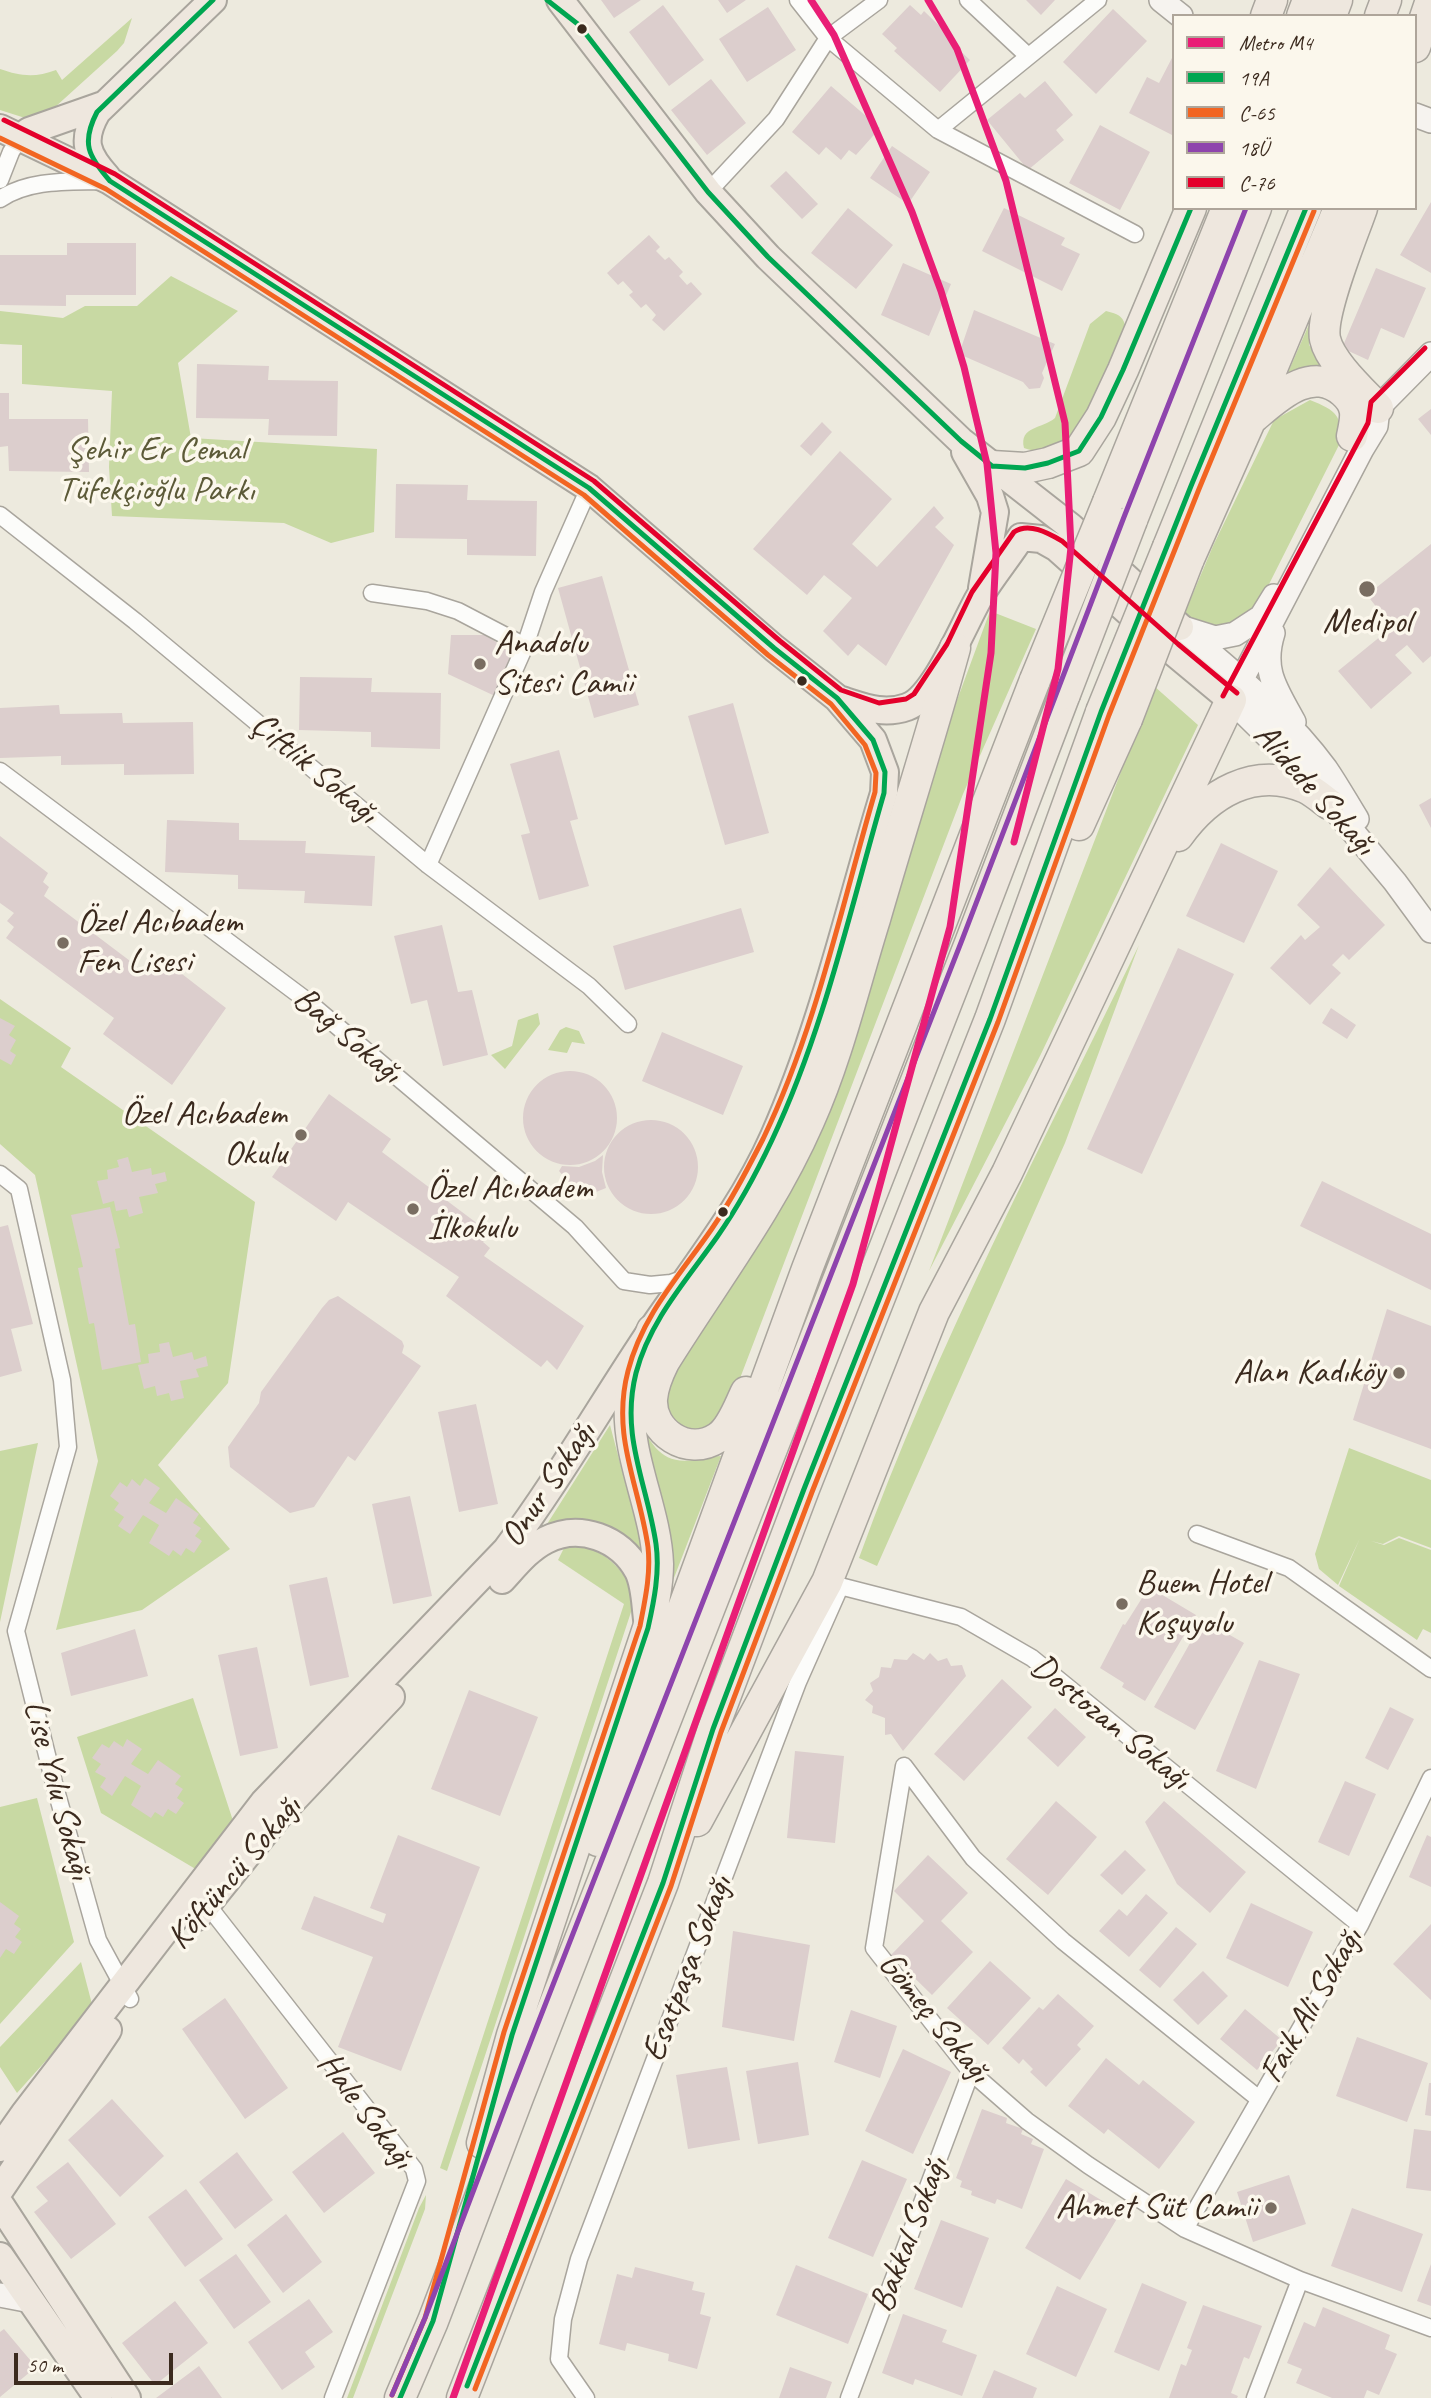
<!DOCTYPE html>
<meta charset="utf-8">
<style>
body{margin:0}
#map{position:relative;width:1431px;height:2398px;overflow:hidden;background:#edeade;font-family:Caveat,sans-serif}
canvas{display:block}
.legend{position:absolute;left:1172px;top:14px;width:245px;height:196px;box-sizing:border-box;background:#fbf7ec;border:2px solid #aea59a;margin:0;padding:9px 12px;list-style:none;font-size:21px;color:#3b2a1e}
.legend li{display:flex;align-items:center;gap:14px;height:35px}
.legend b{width:35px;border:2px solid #aea59a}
.scale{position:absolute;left:14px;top:2353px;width:159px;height:32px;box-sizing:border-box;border:4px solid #3b2a1e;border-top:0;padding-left:9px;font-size:21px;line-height:24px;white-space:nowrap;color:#3b2a1e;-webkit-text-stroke:5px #fbf7ec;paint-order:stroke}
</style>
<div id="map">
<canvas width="1431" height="2398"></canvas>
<ul class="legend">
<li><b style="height:9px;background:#e91e76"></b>Metro M4</li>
<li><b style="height:9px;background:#00a651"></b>19A</li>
<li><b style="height:9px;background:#f26522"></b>C-65</li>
<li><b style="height:9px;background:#8e44ad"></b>18Ü</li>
<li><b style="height:9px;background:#e4002b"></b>C-76</li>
</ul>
<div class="scale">50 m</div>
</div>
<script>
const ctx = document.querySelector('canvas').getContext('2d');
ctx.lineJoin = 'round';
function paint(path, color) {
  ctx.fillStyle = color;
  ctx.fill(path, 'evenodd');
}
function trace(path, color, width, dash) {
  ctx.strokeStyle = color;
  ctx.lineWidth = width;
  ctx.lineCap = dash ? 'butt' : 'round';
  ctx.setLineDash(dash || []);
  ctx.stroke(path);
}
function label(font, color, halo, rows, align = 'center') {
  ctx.font = font + ' Caveat,sans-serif';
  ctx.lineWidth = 7;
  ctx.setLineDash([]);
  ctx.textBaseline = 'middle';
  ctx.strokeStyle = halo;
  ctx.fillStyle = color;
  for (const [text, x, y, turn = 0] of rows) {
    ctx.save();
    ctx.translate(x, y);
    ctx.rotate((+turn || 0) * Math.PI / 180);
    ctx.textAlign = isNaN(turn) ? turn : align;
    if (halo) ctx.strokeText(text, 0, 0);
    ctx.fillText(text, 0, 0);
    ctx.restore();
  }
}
paint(new Path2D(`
 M132,18L124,43L117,51L43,118L22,117L0,110V69C20,76 35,78 56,70L62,80Z
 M171,276L238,311L178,363L191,438L377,449L374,532L331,543L284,523L112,516L109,467L112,391L22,384V345L0,344V311L63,318L85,306H137Z
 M1106,311C1113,313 1121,314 1124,322C1133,343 1079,433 1061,445C1050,452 1036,453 1024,448C1019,426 1042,429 1055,418L1090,324Z
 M1310,322L1309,345L1329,371L1286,377Z
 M1310,400C1337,411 1343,415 1339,445L1258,606C1226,629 1220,631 1183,617L1213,546L1274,420Z
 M990,611L1036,629L963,794L726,1415C697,1437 685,1435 663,1408V1389L874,970L956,703Z
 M1154,686L1198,725L1040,1056L929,1271Z
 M1139,945L1065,1143L877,1566L859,1558C936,1346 1041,1147 1139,945Z
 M0,999L71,1048L61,1067L255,1202L228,1383L158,1465L230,1549L142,1610L56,1630L98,1461L35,1175L0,1144Z
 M538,1013L540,1024L505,1069L491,1055L512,1046L518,1020Z
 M566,1027L579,1031L585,1044L572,1042L567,1053L548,1050L560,1030Z
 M637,1417C651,1443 660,1465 694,1460C704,1459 711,1456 721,1456L667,1596Z
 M610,1425L646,1561L542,1532Z
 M38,1443L0,1622V1451Z
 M1349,1448L1431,1480V1548L1399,1536L1383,1544L1371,1541L1384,1545L1399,1538L1431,1550V1633L1423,1629L1417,1640L1339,1586L1360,1538L1338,1585L1319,1569L1315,1554Z
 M565,1546C572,1547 581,1546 587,1548C607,1553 629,1575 633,1595C634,1600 632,1607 631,1612L447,2171L440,2168L624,1604L558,1560Z
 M193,1698L236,1830L204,1874L101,1813L77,1737Z
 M37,1798L74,1942L0,2024V1807Z
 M81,1962L93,2008L17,2093L0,2067V2047Z
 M426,2195L425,2209L353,2398H347L419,2208Z`), '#c8d9a3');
paint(new Path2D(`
 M601,0H641L614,18Z
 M718,0H746L727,13Z
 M1026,0H1055L1041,15Z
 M663,5L704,60L669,86L629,32Z
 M910,5L921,15L924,11L958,44L955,46L970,60L940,92L894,51L897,48L882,34Z
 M768,7L796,50L747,82L719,39Z
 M1113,9L1147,41L1096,94L1063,62Z
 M1174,54V136L1129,113L1147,77L1159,83Z
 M711,79L746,123L707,155L671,110Z
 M1045,81L1073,115L1056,130L1064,140L1028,170L987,120L1020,93L1025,98Z
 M831,86L880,128L856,155L849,150L841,160L826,147L819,155L792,132Z
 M1100,125L1150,152L1120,210L1069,183Z
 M892,146L930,172L908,204L870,178Z
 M786,171L818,204L802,219L770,186Z
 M1431,202V273L1400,255Z
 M848,208L893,245L856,289L811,253Z
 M1004,208L1065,238L1061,245L1080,254L1062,291L982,251Z
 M649,235L660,247L656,251L665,260L669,257L683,272L679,276L687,285L691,282L702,294L664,331L652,320L656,315L646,304L641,308L629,295L633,292L623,281L618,285L607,273Z
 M67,243H136V295H66V306L0,305V255H67Z
 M903,263L951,284L929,336L881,315Z
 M1376,268L1426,288L1404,338L1381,328L1368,360L1342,348Z
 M974,310L1055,344L1042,373L1044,378L1040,388L1029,389L1023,382L959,354Z
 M197,364L269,366L268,380L338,381L337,436L268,435L269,419L196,418Z
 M0,393H9V419H88L89,472L9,471L8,446L0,447Z
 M1431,409V435L1418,419Z
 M822,422L832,432L811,456L800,446Z
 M840,451L892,499L852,544L877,567L934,506L944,518L935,527L954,545L886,666L858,644L848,656L823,631L852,598L824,575L807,595L753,549Z
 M396,484L468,485L467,500L537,501L536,556L467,555V539L395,538Z
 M1431,544V656L1423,663L1407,645L1395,655L1412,673L1371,709L1338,671L1392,627L1367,595Z
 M602,576L639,705L594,718L558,588Z
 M451,635H485L515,654L497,697L448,674Z
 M300,677L372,678L371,692L441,693L440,749L371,747V732L299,730Z
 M733,703L769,833L725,845L688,716Z
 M59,705L60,714L122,713L123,723L193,722L194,774L124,775V764L61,765V756L0,758V708Z
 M559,750L578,819L570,821L589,886L539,900L521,835L530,833L510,764Z
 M1431,798V828L1419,805Z
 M167,820L239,823V840L306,841L305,853L375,856L372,906L304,903L305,891L238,889V875L165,872Z
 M0,836L48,873L43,882L49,887L44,896L146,973L160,957L226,1008L172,1085L103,1034L114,1018L6,938L14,927L7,921L14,913L0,903Z
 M1221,843L1278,871L1244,943L1186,916Z
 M1330,867L1385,925L1349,960L1343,954L1332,965L1341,973L1310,1005L1270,968L1301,935L1305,940L1320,927L1297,905Z
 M741,908L754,952L625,990L613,946Z
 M442,925L458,992L472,990L488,1055L443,1066L427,1000L411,1004L394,936Z
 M1178,948L1234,974L1142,1174L1087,1149Z
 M1331,1008L1356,1025L1347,1039L1322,1023Z
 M0,1018L15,1026L9,1035L16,1040L10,1051L16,1055L11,1065L0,1059Z
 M662,1032L743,1066L723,1115L642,1081Z
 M523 1118a47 47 0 1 1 94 0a47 47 0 1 1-94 0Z
 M329,1094L391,1139L382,1152L490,1233L483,1242L490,1248L484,1256L584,1326L557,1370L547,1360L541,1367L446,1296L459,1277L348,1202L336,1221L272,1177Z
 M604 1167a47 47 0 1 1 94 0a47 47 0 1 1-94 0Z
 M603,1155L602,1172L606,1188L596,1192L586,1194L576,1190L559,1171L562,1166L579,1167L595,1161Z
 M128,1157L132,1172L151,1168L152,1175L165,1172L167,1181L155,1184L158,1193L139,1197L143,1213L129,1217L127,1209L116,1211L114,1201L103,1204L97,1181L108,1179L107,1170L119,1167L117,1160Z
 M1322,1181L1431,1234V1290L1300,1226Z
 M110,1207L120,1248L115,1249L129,1325L135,1324L141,1362L102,1370L94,1323L89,1324L78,1268L83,1267L71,1215Z
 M8,1225L33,1324L11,1329L22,1371L0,1377V1227Z
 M338,1296L402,1341L404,1346L402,1353L421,1366L355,1461L348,1456L314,1507L290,1513L230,1467L228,1447L259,1403L261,1392L322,1308L329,1300Z
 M1387,1309L1431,1326V1449L1353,1420Z
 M169,1342L173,1357L192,1352L194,1360L206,1356L208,1366L196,1369L199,1377L180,1381L184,1398L171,1401L169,1393L157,1396L155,1386L144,1389L138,1365L149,1363L148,1354L160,1352L159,1344Z
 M476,1404L498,1504L459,1512L438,1412Z
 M145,1478L160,1488L149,1503L166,1513L176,1498L199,1514L193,1523L201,1528L195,1536L202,1541L194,1553L186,1548L181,1556L173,1550L169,1556L149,1543L159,1525L143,1515L130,1534L118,1526L124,1517L114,1510L119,1503L110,1496L120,1482L127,1487L132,1479L140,1486Z
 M410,1496L432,1596L393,1604L372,1504Z
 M327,1577L349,1677L310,1686L289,1585Z
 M1149,1587L1196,1615L1145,1701L1122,1687L1124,1683L1100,1668L1123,1624L1125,1625Z
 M1203,1620L1244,1643L1195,1730L1154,1707Z
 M135,1629L148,1676L71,1696L61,1653Z
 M257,1647L278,1748L240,1756L218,1655Z
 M913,1653L924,1660L930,1653L938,1661L947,1658L951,1666L962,1665L966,1676L903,1751L891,1734L885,1735V1718L872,1713L873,1706L865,1700L873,1691L870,1683L879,1677L881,1667L891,1668L894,1659L907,1660Z
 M1259,1660L1300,1674L1256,1789L1216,1771Z
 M1002,1679L1032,1707L964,1781L934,1754Z
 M469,1690L538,1717L500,1816L431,1789Z
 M1390,1707L1414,1719L1388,1770L1365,1758Z
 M1055,1708L1086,1737L1058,1767L1027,1738Z
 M127,1739L142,1749L131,1764L148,1774L158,1760L181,1776L175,1784L183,1789L177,1798L184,1803L176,1814L168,1809L163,1817L155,1812L151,1818L131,1805L141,1786L125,1776L112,1796L100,1787L106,1778L95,1772L101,1764L92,1758L102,1744L109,1748L114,1741L123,1747Z
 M795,1751L844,1756L835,1843L787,1838Z
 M1345,1781L1376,1794L1349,1856L1318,1842Z
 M1056,1801L1097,1837L1048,1895L1006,1859Z
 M1164,1801L1246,1872L1210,1913L1177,1884L1145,1822Z
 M398,1835L480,1867L401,2071L338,2047L373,1957L301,1929L314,1896L383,1923L386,1914L370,1908Z
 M1427,1835L1431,1837V1887L1409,1877Z
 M1125,1850L1146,1870L1122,1895L1100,1875Z
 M928,1855L968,1893L941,1921L973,1952L932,1995L891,1955L924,1921L894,1891Z
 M1146,1894L1168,1913L1129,1957L1099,1931L1119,1909L1127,1916Z
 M0,1902L19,1916L14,1924L21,1929L15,1937L22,1942L14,1954L6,1949L0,1958Z
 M1251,1903L1313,1932L1288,1987L1226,1958Z
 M1431,1924V2000L1393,1964Z
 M1176,1927L1197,1944L1160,1988L1139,1970Z
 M733,1931L810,1945L794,2041L722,2027Z
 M990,1961L1031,1998L988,2045L947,2008Z
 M1203,1971L1228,1996L1198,2025L1173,2000Z
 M1058,1994L1094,2026L1077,2045L1081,2049L1046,2087L1030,2072L1033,2069L1023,2059L1019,2064L1002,2048L1039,2007L1043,2010Z
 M225,1998L288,2088L245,2119L182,2029Z
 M1245,2009L1282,2040L1257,2070L1220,2039Z
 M851,2010L897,2026L880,2078L834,2062Z
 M1357,2037L1428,2063L1407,2122L1336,2096Z
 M903,2049L951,2072L913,2154L865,2131Z
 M1106,2058L1139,2085L1143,2080L1195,2122L1159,2169L1108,2129L1104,2134L1068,2106Z
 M798,2062L809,2135L758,2144L746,2071Z
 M727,2067L740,2140L688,2149L676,2075Z
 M1429,2083H1431V2116L1425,2115Z
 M112,2099L164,2156L120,2197L68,2140Z
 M982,2109L1007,2118L1006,2123L1023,2129L1021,2134L1033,2139L1031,2144L1044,2149L1022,2209L997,2199L995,2204L971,2195L972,2191L960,2187L962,2181L956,2178Z
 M1414,2129L1431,2131V2191L1406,2188Z
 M343,2132L375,2173L324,2213L292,2172Z
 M237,2152L273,2200L235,2229L199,2182Z
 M862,2160L907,2179L873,2257L828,2238Z
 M68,2162L116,2224L71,2259L34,2212L48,2201L36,2187Z
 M1289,2175L1306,2224L1253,2242L1237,2192Z
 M1066,2179L1121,2212L1080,2280L1025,2248Z
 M186,2189L223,2239L185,2267L148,2217Z
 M1352,2208L1423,2234L1402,2292L1331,2266Z
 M286,2214L322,2262L283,2293L247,2245Z
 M941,2220L989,2238L962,2308L914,2289Z
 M236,2254L271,2302L234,2329L199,2280Z
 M1431,2264V2306L1417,2301Z
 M796,2265L868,2294L848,2344L776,2315Z
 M635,2267L694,2282L692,2290L705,2293L700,2314L711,2317L697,2369L668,2361L669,2354L627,2343L625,2351L599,2344L617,2274L632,2278Z
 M1142,2283L1187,2302L1159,2371L1114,2352Z
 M1057,2286L1107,2309L1076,2377L1026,2354Z
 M309,2299L333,2332L305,2352L315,2367L282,2390L248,2342Z
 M175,2301L208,2343L155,2385L122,2343Z
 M1203,2305L1262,2326L1249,2359L1244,2357L1231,2393L1238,2396L1237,2398H1169L1181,2364L1186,2366L1192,2350L1187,2348Z
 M1323,2307L1390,2335L1385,2349L1397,2354L1379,2395L1367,2390L1364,2398H1332L1296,2383L1302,2369L1287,2363L1304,2322L1315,2327Z
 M903,2314L947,2330L942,2342L977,2355L962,2396L915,2379L913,2385L882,2373Z
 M4,2329L36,2367L0,2397V2332Z
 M199,2366L222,2398H156Z
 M790,2367L832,2382L826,2398H779Z
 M994,2370L1037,2388L1033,2398H982Z`), '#dccecd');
const street = new Path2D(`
 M798,0L828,38L938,130L1135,234
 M968,0L1028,56
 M938,130L1098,0
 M0,180L11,152L20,137
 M708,192L776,119L828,38L879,0
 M0,199C30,179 68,182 103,181
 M0,515L135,621L428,865L589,986L628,1024
 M372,593L427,601L458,611L525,646
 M0,771L306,1000L575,1227L624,1281L650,1285L671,1283L688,1277
 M428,865L525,646L543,592L589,488
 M0,1174L19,1189L62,1380L68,1447L16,1631L54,1783L98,1940L130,1999
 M1197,1534L1289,1568L1431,1669
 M832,1584L961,1617L1032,1658L1360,1925
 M202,1898L414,2169L417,2181L333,2398
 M1259,2099L1063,1941L973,1858L904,1766L874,1948L971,2072L1027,2121L1088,2165L1185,2229L1300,2280L1431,2328
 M1185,2229L1360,1925L1431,1778
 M586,2398L559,2359L563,2319L579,2259L798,1682L840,1587
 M849,2398L971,2072
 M1255,2398L1300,2280`);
const secondary = new Path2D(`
 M1161,0L1181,16
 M1415,115L1431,121
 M1378,408L1376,426L1362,449L1231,700L1299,767L1395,882L1431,931
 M1368,418L1431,354
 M1180,627L1215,638L1235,634L1261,617L1274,596
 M1273,633C1261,671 1277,690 1294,722
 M1188,634C1236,675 1288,717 1326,769C1337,785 1347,803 1357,819
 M0,2295L31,2301`);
const primary = new Path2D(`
 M560,0L708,192L768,257L961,441L1071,527L1180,627
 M0,128L110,181L589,488L774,648L837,698L873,740L885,772L884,793C849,908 823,1026 774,1136C743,1206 695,1266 652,1329C603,1402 559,1479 506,1550L264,1802L24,2114L0,2148
 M20,137L29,131L103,105
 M107,177C86,154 81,140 97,112L213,0
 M965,452L990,496L995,512L982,588
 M838,699C862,706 882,716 907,707C935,698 965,621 980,596C993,575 1008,557 1021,537L1041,539L1057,548L1172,651L1231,700
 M502,1580C515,1566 528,1549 546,1540C580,1523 620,1538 638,1571C645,1585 645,1604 647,1619
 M197,1917L280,1814L391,1697
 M0,2190L108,2030
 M0,2204L127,2398
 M0,2256L98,2398`);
const highway = new Path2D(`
 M1266,16L1272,0
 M1302,16L1308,0
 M1331,16L1337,0
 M1380,16L1386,0
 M1415,47L1431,0
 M1362,208C1352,237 1320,313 1325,339C1330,362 1362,391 1378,408
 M1254,417C1279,396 1311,365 1343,392C1359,406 1356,417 1352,436
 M992,466L1025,468L1048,463L1079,451L1101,417L1123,370L1191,208
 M1108,502L1227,208
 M1132,520L1256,208
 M1168,547L1306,208
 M1188,561L1251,419L1339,208
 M1079,825L1127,719
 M1178,836C1208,794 1254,765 1306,788C1314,792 1321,798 1329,804
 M746,1392C739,1406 731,1430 717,1438C688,1457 650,1432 652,1399C653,1386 658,1374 664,1362C713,1283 771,1208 809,1121C838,1056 854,986 875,919C901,829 930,739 955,648
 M697,1821L827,1582L934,1312L1007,1173L1231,700
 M598,1841L807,1269L1035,680
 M482,2143L512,2035L648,1628C653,1607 658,1586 658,1564C656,1509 626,1457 630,1401C632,1378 644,1352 652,1330
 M400,2398L433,2321L519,2095L970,943L1065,694
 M462,2398L663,1883L713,1729L804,1489L990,1019L1101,712`);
trace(street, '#a9a59d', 19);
trace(secondary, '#a9a59d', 26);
trace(primary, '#a9a59d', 30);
trace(highway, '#a9a59d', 33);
trace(street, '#fcfcfa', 16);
trace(secondary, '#f6f3ef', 23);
trace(primary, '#eee7de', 26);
trace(highway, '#eee7de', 30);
const highwayBridge = new Path2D(`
 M1035,680L1108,502
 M1065,694L1132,520
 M1101,712L1168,547
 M1127,719L1188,561`);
trace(highwayBridge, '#a9a59d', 33, []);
trace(highwayBridge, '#eee7de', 30);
trace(new Path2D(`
 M213,0L97,112C81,143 88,156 110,181L589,488L774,648L837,698L873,740L885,772L884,793C850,910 824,1030 772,1140C756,1174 738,1207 717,1237C686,1281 650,1320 636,1373C620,1436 647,1483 656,1544C660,1572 654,1601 648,1628L512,2035L433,2321L400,2398
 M547,0L579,25L708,192L768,257L961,441L992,466
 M992,466L1025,468L1048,463L1079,451L1101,417L1123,370L1191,208
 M467,2386L663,1883L713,1729L804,1489L990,1019L1101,712L1191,486L1306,208`), '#00a651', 5);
trace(new Path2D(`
 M0,138L106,189L584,495L768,655L831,704L865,745L876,773L875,792C841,908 816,1029 763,1139C747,1170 731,1201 711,1230C679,1276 642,1316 628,1371C611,1436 639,1484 648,1547C651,1574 645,1600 640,1626L504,2032L425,2318L392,2395
 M475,2389L671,1886L721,1732L812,1492L998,1022L1109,715L1199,489L1314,211`), '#f26522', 5);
trace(new Path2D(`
 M392,2395L425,2318L511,2092L962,940L1124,517L1246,208`), '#8e44ad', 5);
trace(new Path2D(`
 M4,120L115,174L594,481L780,641L841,690L879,703L906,699L914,694L947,644L972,592L1014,532C1029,522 1048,533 1062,541L1178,644L1237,693
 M1223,696L1368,423L1371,402L1425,348`), '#e4002b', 5);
trace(new Path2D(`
 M928,0L957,49L1006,181L1065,423L1071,547L1058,669L1014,842
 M453,2398L853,1284L950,927L991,653L996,553L987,464L964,367L941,291L912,212L834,35L811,0`), '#e91e76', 7);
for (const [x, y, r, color] of [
 [582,29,6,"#3b2a1e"],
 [1367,589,9,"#796d61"],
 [480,664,7,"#796d61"],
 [802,681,6,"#3b2a1e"],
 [63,943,7,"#796d61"],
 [301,1135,7,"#796d61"],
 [413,1209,7,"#796d61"],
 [723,1212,6,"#3b2a1e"],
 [1399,1373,7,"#796d61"],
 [1122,1604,7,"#796d61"],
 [1271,2208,7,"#796d61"]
]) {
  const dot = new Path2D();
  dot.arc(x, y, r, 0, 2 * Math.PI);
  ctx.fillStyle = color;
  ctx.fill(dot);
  trace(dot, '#fbf7ec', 2.5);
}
label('35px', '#5c5a38', '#fbf7ec', [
 ["Şehir Er Cemal",156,451],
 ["Tüfekçioğlu Parkı",156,491]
]);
label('35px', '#3b2a1e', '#fbf7ec', [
 ["Medipol",1367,623,"center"],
 ["Anadolu",494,644],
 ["Sitesi Camii",494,684],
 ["Özel Acıbadem",77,923],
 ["Fen Lisesi",77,963],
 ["Özel Acıbadem",287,1115,"right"],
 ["Okulu",287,1155,"right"],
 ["Özel Acıbadem",427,1189],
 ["İlkokulu",427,1229],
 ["Alan Kadıköy",1385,1373,"right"],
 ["Buem Hotel",1136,1584],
 ["Koşuyolu",1136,1624],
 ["Ahmet Süt Camii",1257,2208,"right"]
], 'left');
label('35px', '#3b2a1e', '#fbf7ec', [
 ["Çiftlik Sokağı",314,769,40],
 ["Alidede Sokağı",1314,790,48],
 ["Bağ Sokağı",347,1036,40],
 ["Onur Sokağı",549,1485,-56],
 ["Dostozan Sokağı",1110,1723,39],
 ["Lise Yolu Sokağı",57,1790,75],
 ["Köftüncü Sokağı",235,1873,-50],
 ["Esatpaşa Sokağı",688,1969,-69],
 ["Faik Ali Sokağı",1312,2006,-60],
 ["Gömeç Sokağı",934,2018,51],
 ["Hale Sokağı",365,2111,53],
 ["Bakkal Sokağı",910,2235,-69]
]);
</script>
